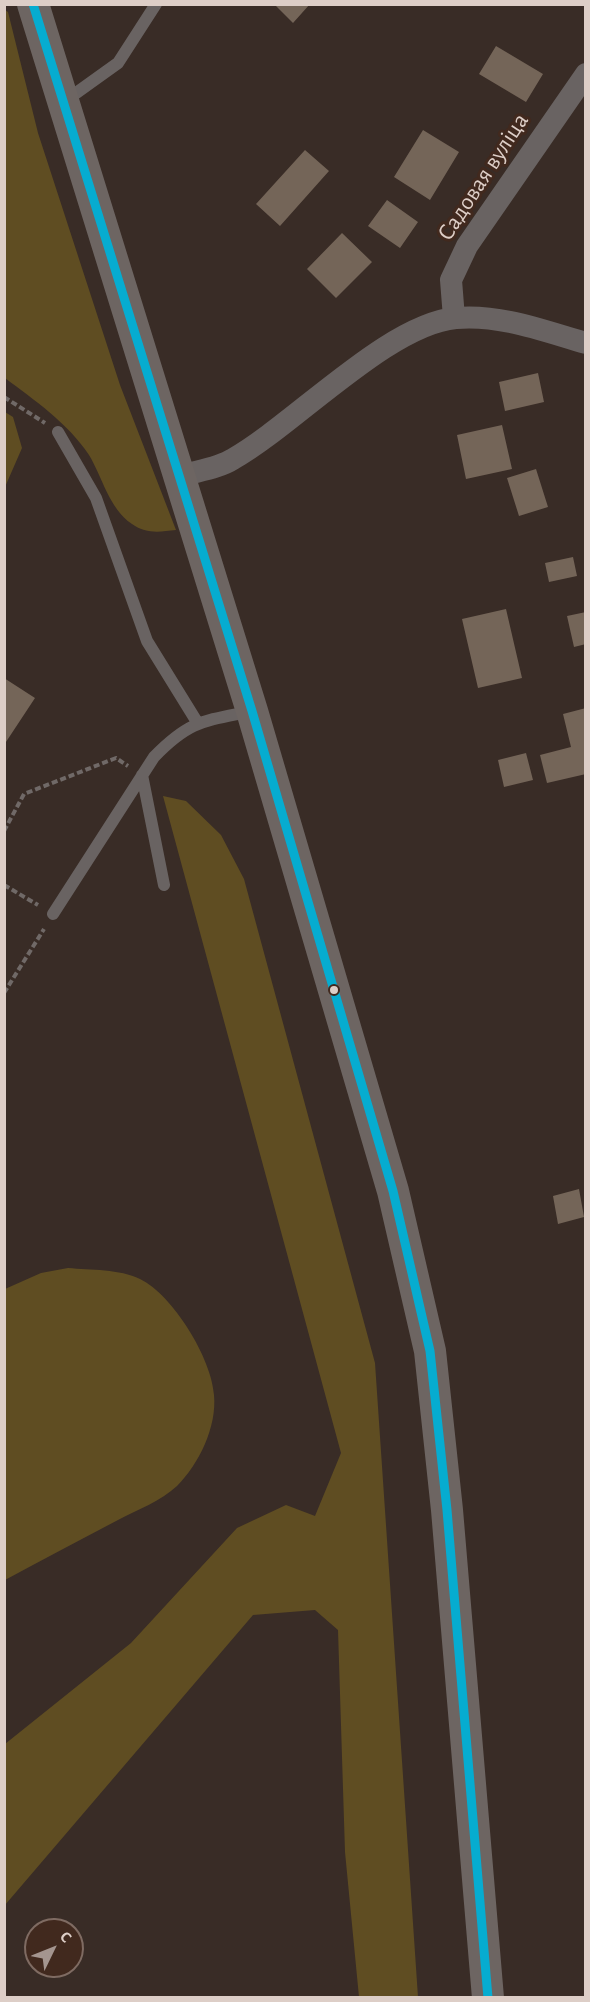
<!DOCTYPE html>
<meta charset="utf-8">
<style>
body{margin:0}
#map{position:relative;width:590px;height:2002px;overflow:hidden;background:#392c26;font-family:"Alegreya Sans",sans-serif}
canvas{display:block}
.frame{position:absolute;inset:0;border:6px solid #ddcec7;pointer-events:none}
.north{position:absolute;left:24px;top:1918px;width:60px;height:60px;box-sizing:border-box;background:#41291e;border:2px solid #7f6b62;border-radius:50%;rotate:47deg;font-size:16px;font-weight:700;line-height:24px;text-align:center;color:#ddcec7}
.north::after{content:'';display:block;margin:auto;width:21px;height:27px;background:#a4958f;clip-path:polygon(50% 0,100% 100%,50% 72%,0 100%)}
</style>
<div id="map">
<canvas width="590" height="2002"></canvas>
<div class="frame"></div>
<div class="north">С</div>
</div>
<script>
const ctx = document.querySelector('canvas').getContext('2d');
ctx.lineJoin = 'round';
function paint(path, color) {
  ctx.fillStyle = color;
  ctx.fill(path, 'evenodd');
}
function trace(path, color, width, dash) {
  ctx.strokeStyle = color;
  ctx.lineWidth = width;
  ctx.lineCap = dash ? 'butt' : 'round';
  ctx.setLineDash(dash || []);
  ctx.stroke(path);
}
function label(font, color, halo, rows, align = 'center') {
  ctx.font = font + ' "Alegreya Sans",sans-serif';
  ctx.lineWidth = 6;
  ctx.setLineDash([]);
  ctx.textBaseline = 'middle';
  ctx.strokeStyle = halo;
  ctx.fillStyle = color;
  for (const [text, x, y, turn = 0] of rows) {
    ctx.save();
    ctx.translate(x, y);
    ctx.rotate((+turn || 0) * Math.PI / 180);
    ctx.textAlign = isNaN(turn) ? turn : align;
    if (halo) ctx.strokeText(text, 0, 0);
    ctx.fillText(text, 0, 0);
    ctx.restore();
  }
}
paint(new Path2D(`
 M5,10L8,12L38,133L120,385L176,530C159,532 146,534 132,524C109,509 102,476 89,455C68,423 34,400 5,378Z
 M5,412L13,417L22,448L5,487Z
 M163,796L186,801L221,835L244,879L375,1363L418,1997H359L345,1852L338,1630L315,1610L253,1615L5,1905V1744L131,1643L237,1528L286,1505L315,1516L341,1453Z
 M68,1268C90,1270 120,1269 140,1279C173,1295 212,1359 214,1395C217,1427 199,1464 177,1486C161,1501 137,1510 118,1520C80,1540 42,1560 5,1580V1289L41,1273Z`), '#5f4d22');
paint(new Path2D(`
 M274,4H310L293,23Z
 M496,46L543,74L526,102L479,74Z
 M423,130L459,152L430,200L394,177Z
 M305,150L329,171L280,226L256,204Z
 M387,200L418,222L400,248L368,226Z
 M342,233L372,262L336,298L307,269Z
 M538,373L544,402L505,411L499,382Z
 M502,425L512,469L466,479L457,435Z
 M536,469L548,507L519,516L507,478Z
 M573,557L577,576L549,582L545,563Z
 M506,609L522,678L478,688L462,619Z
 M586,612V644L574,647L567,616Z
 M4,678L35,698L4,745Z
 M586,708V774L547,783L540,755L571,747L563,714Z
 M526,753L533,780L504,787L498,760Z
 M579,1189L584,1217L558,1224L553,1196Z`), '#746558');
trace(new Path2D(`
 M4,397L45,423
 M4,831L24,794L116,758L128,766
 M4,885L38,905
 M4,993L44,929`), '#706967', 4, [6, 3]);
trace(new Path2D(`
 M65,101L118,63L156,4
 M58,432L96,498L147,641L197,722
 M142,775L164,885
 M53,914L154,757C190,720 204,721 252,711`), '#696362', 12);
trace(new Path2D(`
 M454,318L451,280L467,246L586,74
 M181,476C197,471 219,468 233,459C295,424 388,324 456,318C500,314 544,331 586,343`), '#696362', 22);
trace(new Path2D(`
 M33,4L252,711L393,1191L430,1351L447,1510L488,1998`), '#6d6562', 32);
trace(new Path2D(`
 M33,4L252,711L393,1191L430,1351L447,1510L488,1998`), '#06acd0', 9);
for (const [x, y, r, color] of [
 [334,990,5,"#ddcec7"]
]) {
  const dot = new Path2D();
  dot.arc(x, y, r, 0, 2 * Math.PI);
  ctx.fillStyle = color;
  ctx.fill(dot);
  trace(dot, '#41291e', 2);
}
label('24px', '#ddcec7', '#41291e', [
 ["Садовая вуліца",483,177,-57]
]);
</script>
